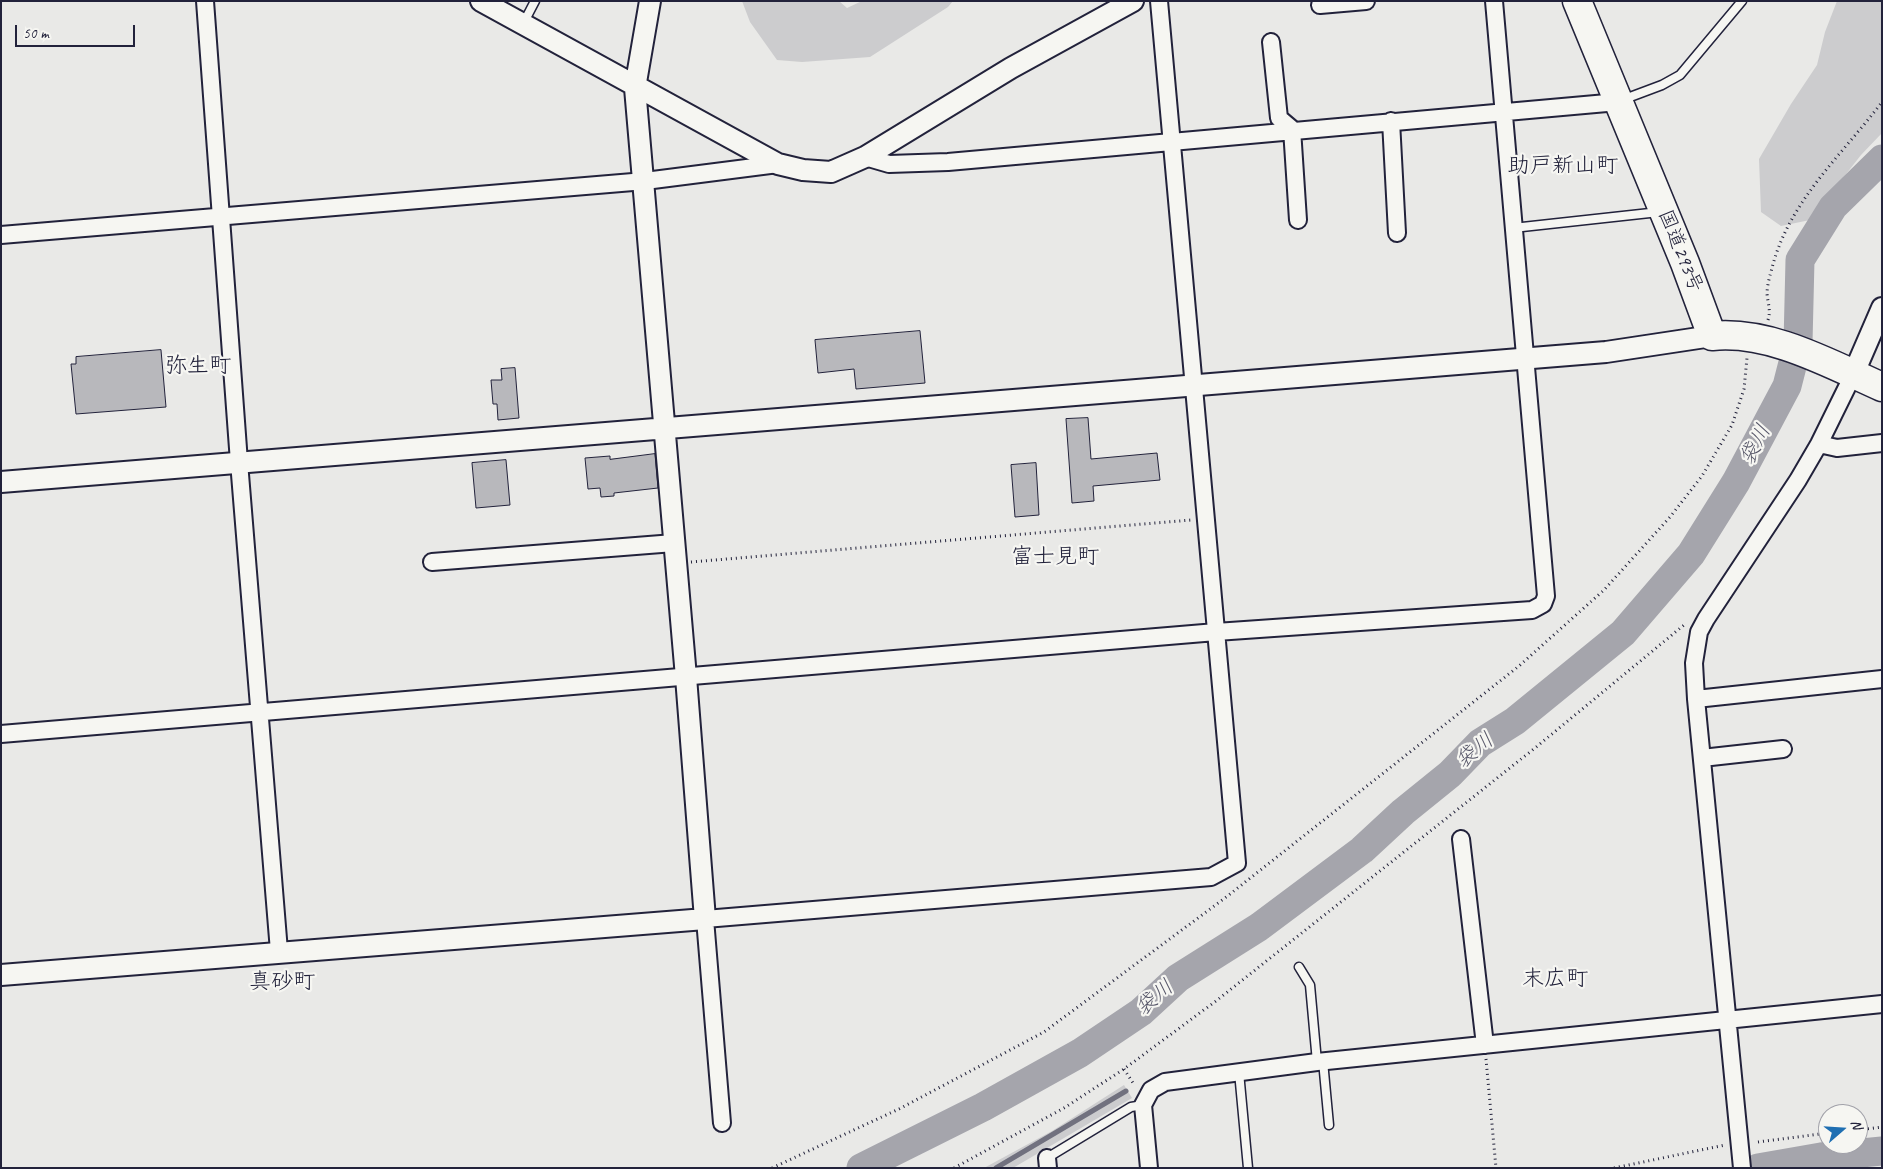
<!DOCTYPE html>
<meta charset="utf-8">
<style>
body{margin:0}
#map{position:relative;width:1883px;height:1169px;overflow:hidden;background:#e9e9e7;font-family:Caveat,sans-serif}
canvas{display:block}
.frame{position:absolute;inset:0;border:2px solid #22223b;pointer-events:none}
.north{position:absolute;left:1818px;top:1104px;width:50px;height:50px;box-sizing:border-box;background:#f6f6f2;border:1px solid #a1a1a9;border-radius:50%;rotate:71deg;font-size:14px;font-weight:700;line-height:20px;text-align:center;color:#22223b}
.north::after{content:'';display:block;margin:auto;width:18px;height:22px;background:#1f6fb2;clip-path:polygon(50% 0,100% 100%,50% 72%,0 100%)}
.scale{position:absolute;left:15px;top:25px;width:120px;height:22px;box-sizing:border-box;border:2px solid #22223b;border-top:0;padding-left:6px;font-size:15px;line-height:18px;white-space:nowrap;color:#22223b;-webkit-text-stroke:4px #f6f6f2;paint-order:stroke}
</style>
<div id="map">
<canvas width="1883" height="1169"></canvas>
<div class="frame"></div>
<div class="north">N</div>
<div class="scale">50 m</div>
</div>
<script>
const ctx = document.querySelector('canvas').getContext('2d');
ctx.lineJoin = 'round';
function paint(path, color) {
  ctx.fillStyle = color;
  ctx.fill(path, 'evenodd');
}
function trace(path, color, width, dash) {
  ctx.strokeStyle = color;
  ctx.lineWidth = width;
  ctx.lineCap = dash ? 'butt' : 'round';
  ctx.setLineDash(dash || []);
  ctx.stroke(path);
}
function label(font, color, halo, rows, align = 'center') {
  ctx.font = font + ' Caveat,"Klee One",sans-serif';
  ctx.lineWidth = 4.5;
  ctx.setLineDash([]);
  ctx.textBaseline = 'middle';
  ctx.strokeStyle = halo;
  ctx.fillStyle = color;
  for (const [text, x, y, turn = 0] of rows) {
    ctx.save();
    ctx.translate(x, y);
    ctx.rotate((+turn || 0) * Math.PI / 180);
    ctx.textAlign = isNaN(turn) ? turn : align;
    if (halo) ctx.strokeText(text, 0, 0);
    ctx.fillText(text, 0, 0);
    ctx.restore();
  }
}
paint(new Path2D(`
 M742,1H839L847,8L862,1H953L948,7L870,57L802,62L777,60L750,22Z
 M1837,1H1882V133L1861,155L1810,220L1781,226L1761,212L1759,159L1791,104L1817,65L1825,32Z
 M1124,1085L1132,1098L1013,1168H984L1052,1131Z`), '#ccccce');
trace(new Path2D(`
 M996,1168L1126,1091`), '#71717f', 5);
trace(new Path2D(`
 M861,1168L983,1107L1080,1053L1141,1012L1178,978L1259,927L1362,850L1403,812L1450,774L1480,743L1515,721L1623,633L1691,554L1736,482L1787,386L1798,343L1800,260L1833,207L1882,159
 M1758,1168L1821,1157L1882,1151`), '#a5a5ac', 29);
const building = new Path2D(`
 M920,331L925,383L856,389L854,369L818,373L815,340Z
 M161,350L166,407L76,414L71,364H76V357Z
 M515,368L519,418L498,420L497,404H493L491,380H502L501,369Z
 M1088,418L1091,459L1157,453L1160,480L1093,486L1094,501L1072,503L1066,419Z
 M655,454L658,488L614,493V496L601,497L600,488L588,489L585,458L610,456V459Z
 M506,460L510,505L476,508L472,463Z
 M1036,463L1039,515L1015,517L1011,465Z`);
paint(building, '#b8b8bc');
trace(building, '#22223b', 1);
const service = new Path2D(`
 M523,24L535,1
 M1622,100L1662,85L1680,75L1742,1
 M1513,228L1659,212
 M1299,967L1310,985L1317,1062
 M1323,1061L1329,1125
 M1239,1072L1248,1168
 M1047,1158L1131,1107L1143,1105`);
const minor = new Path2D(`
 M205,1L239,462L279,951
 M1320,5L1366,1
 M1271,42L1279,118L1292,129L1298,220
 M1391,121L1397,233
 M865,157L889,164L948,162L1618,102
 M1,235L645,181L778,164
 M1819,444L1837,448L1882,443
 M432,562L674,543
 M1696,699L1882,679
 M1,734L1216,632L1532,610L1543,604L1546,596L1494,1
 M1702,758L1783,749
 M1461,839L1485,1045
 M722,1123L705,919L1211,877L1237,863L1159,1
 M1047,1158L1048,1168
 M1149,1168L1143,1105L1151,1090L1165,1082L1317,1062L1882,1004
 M1742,1168L1696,699L1694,663L1699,632L1706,619L1798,480L1819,444L1853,375`);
const tertiary = new Path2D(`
 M481,1L778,164L803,170L831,172L865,157L1011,68L1133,1
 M1853,375L1882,308
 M1,482L1606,352L1712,336
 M1,975L705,919L686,677L635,88L650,1`);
const trunk = new Path2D(`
 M1577,1L1685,263L1712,336C1770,330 1830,364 1882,387`);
trace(service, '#22223b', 11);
trace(minor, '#22223b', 20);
trace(tertiary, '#22223b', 24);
trace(trunk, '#22223b', 31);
trace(new Path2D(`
 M1768,320C1771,310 1768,304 1767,294C1767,286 1770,275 1772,268C1789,201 1842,155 1882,102
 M691,562L1191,520
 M1486,1059L1496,1168
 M1124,1069L1133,1083
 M1858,1130L1882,1127
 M1758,1142L1828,1133
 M772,1168L899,1109L1044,1032L1225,898L1519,666L1604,590L1670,517L1702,476L1732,425L1744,389L1747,358
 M954,1168L1064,1108L1124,1069L1216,1001L1535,748L1684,625
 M1614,1168L1725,1145`), '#22223b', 3, [1, 4]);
trace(service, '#f6f6f2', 8);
trace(minor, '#f6f6f2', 16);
trace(tertiary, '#f6f6f2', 20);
trace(trunk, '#f6f6f2', 28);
label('20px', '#22223b', '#f6f6f2', [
 ["国道293号",1680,251,68]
]);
label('italic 21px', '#565668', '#f6f6f2', [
 ["袋川",1756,445,-62],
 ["袋川",1475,751,-39],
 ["袋川",1155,998,-40]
]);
label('22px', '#22223b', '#f6f6f2', [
 ["助戸新山町",1563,166],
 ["弥生町",198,366],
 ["富士見町",1055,557],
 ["末広町",1555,979],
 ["真砂町",282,982]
]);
</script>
